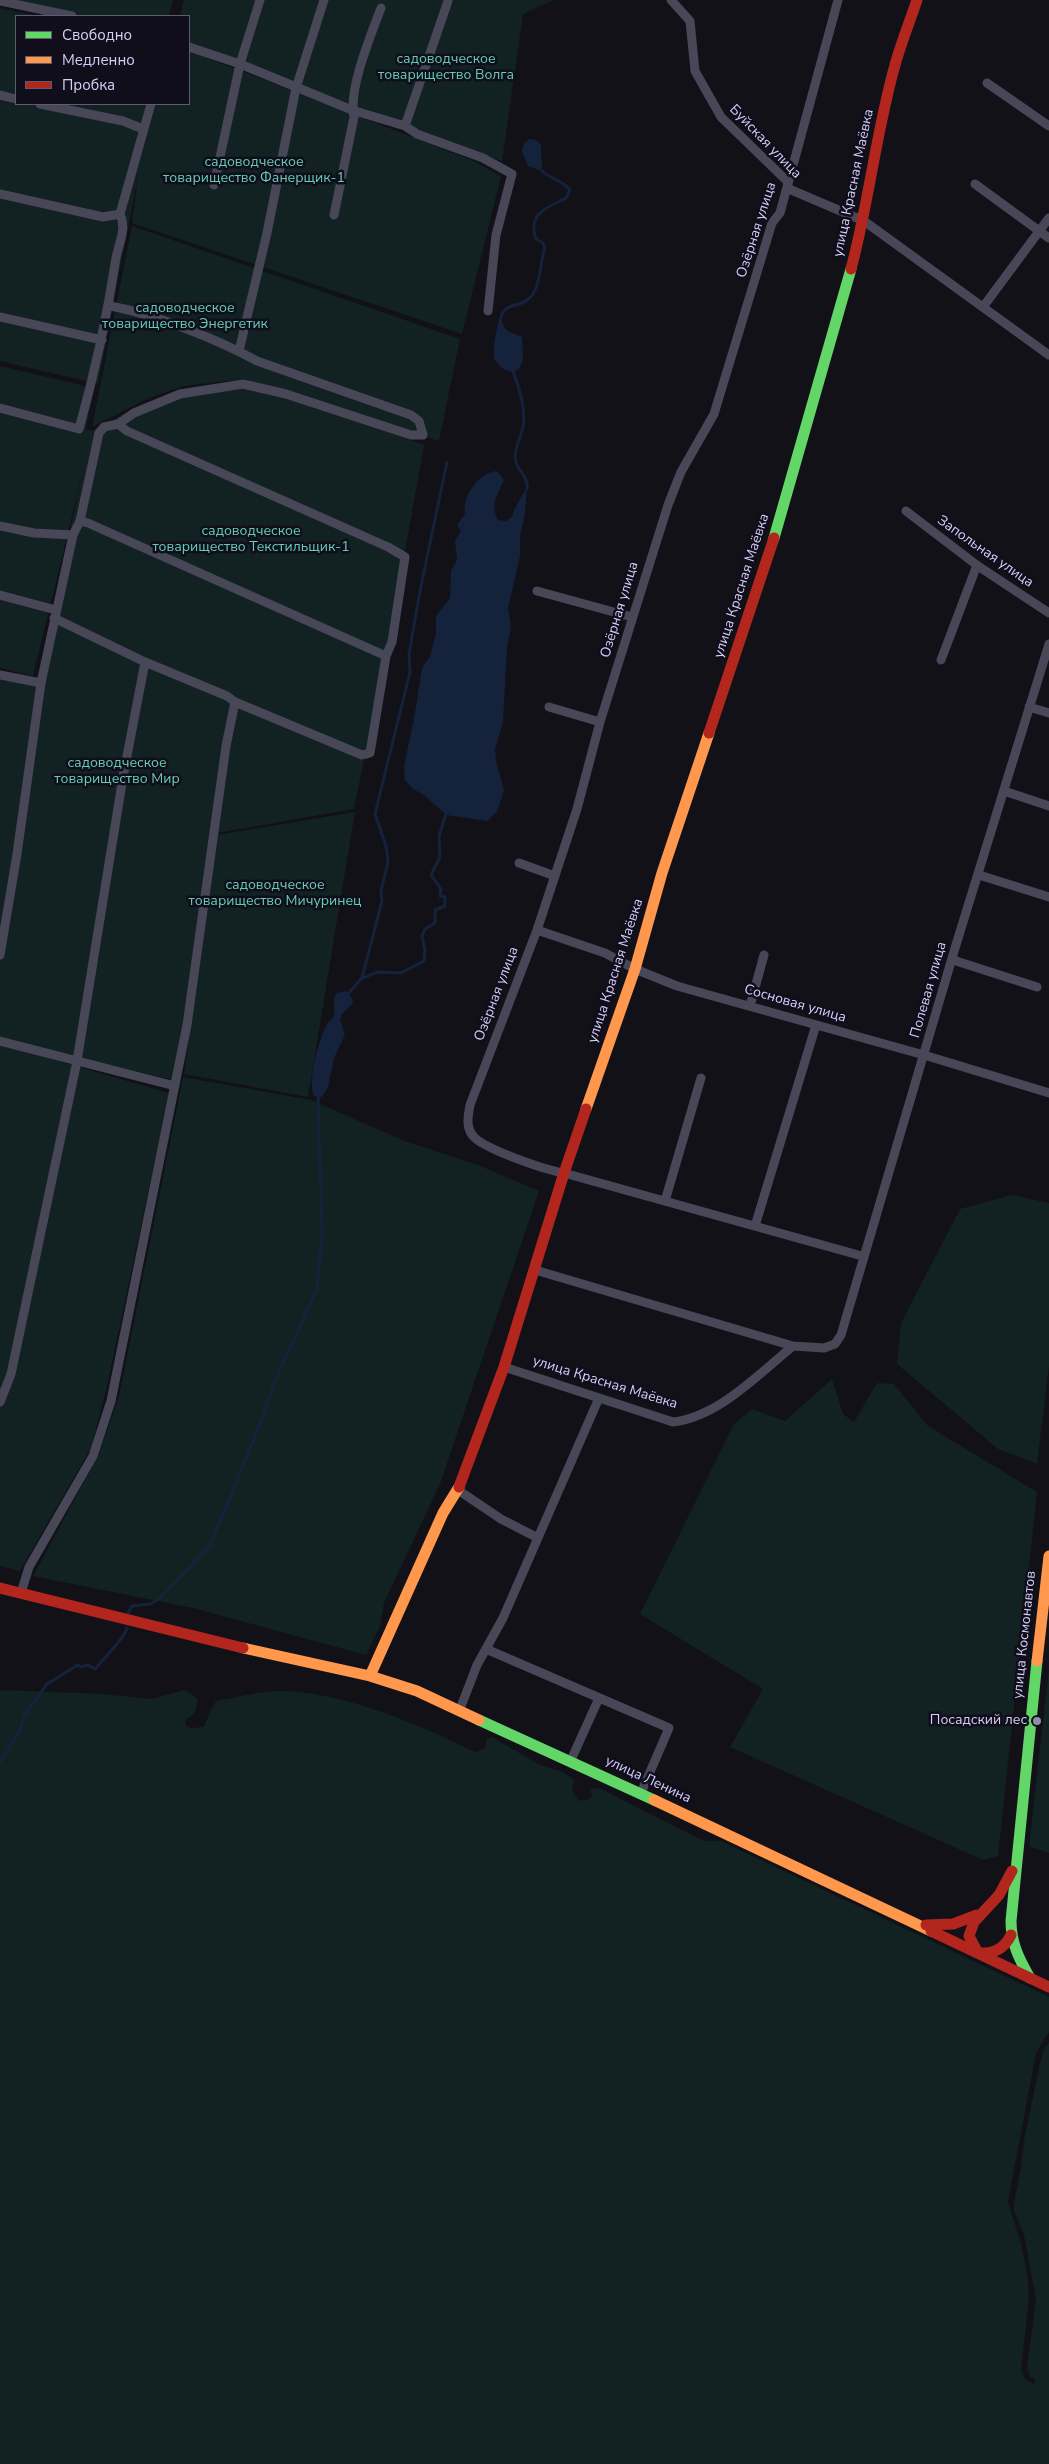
<!DOCTYPE html>
<meta charset="utf-8">
<style>
body{margin:0}
#map{position:relative;width:1049px;height:2464px;overflow:hidden;background:#121118;font-family:"Nunito Sans",sans-serif}
canvas{display:block}
.legend{position:absolute;left:15px;top:15px;width:175px;height:90px;box-sizing:border-box;background:#100e1b;border:1px solid #5e5b73;margin:0;padding:6px 9px;list-style:none;font-size:15px;color:#d4cff8}
.legend li{display:flex;align-items:center;gap:10px;height:25px}
.legend b{width:25px;border:1px solid #5e5b73}
</style>
<div id="map">
<canvas width="1049" height="2464"></canvas>
<ul class="legend">
<li><b style="height:6px;background:#63d668"></b>Свободно</li>
<li><b style="height:6px;background:#ff974d"></b>Медленно</li>
<li><b style="height:6px;background:#b3261e"></b>Пробка</li>
</ul>
</div>
<script>
const ctx = document.querySelector('canvas').getContext('2d');
ctx.lineJoin = 'round';
function paint(path, color) {
  ctx.fillStyle = color;
  ctx.fill(path, 'evenodd');
}
function trace(path, color, width, dash) {
  ctx.strokeStyle = color;
  ctx.lineWidth = width;
  ctx.lineCap = dash ? 'butt' : 'round';
  ctx.setLineDash(dash || []);
  ctx.stroke(path);
}
function label(font, color, halo, rows, align = 'center') {
  ctx.font = font + ' "Nunito Sans",sans-serif';
  ctx.lineWidth = 5;
  ctx.setLineDash([]);
  ctx.textBaseline = 'middle';
  ctx.strokeStyle = halo;
  ctx.fillStyle = color;
  for (const [text, x, y, turn = 0] of rows) {
    ctx.save();
    ctx.translate(x, y);
    ctx.rotate((+turn || 0) * Math.PI / 180);
    ctx.textAlign = isNaN(turn) ? turn : align;
    if (halo) ctx.strokeText(text, 0, 0);
    ctx.fillText(text, 0, 0);
    ctx.restore();
  }
}
paint(new Path2D(`
 M7,0H173L169,16H83Z
 M184,0H554L523,14L502,161L189,43V16H180Z
 M0,8L38,16H16V104H151L143,149L156,104H189V51L472,160L501,176L462,334L132,223L138,176L98,384L0,361Z
 M132,226L460,339L439,441L286,393L424,445L368,760L316,737L364,760L354,809L217,833V835L355,812L308,1097L184,1074L211,873L173,1080L0,1039V678L35,686L57,617L52,614L84,467L33,676L0,668V366L94,388L86,429L92,431L144,403L253,382L245,379L183,386L149,398L92,427Z
 M0,1044L169,1093L107,1386L91,1448L20,1571L0,1566Z
 M183,1077L311,1100L402,1140L478,1165L539,1191L440,1484L384,1603L380,1626L366,1655L193,1608L33,1576L98,1456L119,1396Z
 M1012,1195L1049,1203V1366L1037,1464L998,1449L897,1364L901,1323L960,1209Z
 M832,1379L843,1414L854,1422L877,1383L894,1384L928,1426L1037,1492L998,1856L983,1860L730,1747L763,1689L640,1614L734,1424L752,1409L785,1421Z
 M1049,1669V1853L1029,1846Z
 M4,1690L103,1694L152,1699L184,1690L197,1698C197,1708 196,1715 186,1719L185,1724L190,1728L204,1727L209,1714L216,1701C238,1697 263,1690 285,1691C348,1694 418,1724 475,1752L485,1748L487,1739L492,1737L540,1765L563,1772L574,1780L572,1790L578,1800C584,1801 589,1801 592,1795L590,1791L594,1788L601,1789L704,1841H721L1049,1997V2032L1036,2053L1008,2202L1021,2243L1028,2280L1029,2299L1021,2370L1025,2379L1034,2384L1035,2378H1031L1027,2368L1036,2299L1024,2235L1014,2211V2202L1021,2167L1024,2140L1042,2054L1049,2042V2464H0V1691Z`), '#122122');
paint(new Path2D(`
 M529,139L536,140L541,145L542,171L528,166L522,151L524,143Z
 M500,319L506,330L522,337L523,360L518,370C507,374 501,368 494,359C493,352 496,326 500,319Z
 M497,471L504,480C497,496 490,504 498,520L506,521L512,517C515,505 523,497 527,485L525,514L520,536V556L508,608L511,627L507,647L503,722L495,749L496,760L504,791L497,811L488,821L446,815L424,795L413,789L405,780L404,766L414,719L422,668L430,656L436,634V616L450,598L451,571L457,560L455,540L461,531L457,525L465,514C462,496 479,472 497,471Z
 M346,991L352,998L353,1003L342,1014L340,1020L345,1035L334,1058L328,1087L322,1097L314,1096C307,1079 319,1040 327,1024C329,1021 333,1019 334,1015C336,1007 331,1001 337,993Z`), '#14233b');
trace(new Path2D(`
 M500,322C503,298 522,311 533,294C541,282 540,262 545,248L543,243L536,239C527,213 548,207 566,198L570,190C563,181 551,179 542,171
 M512,369C519,386 526,408 523,427C521,437 515,447 515,457C515,470 529,475 527,489
 M362,978L382,901L381,891L388,862L386,846L375,814L410,672L409,654L420,591L447,462
 M347,995L361,979L377,972L401,973L424,961L425,950L422,936L425,929L435,923V910L445,906V897L440,896L441,889L431,875L440,857L439,836L447,811
 M128,1613L132,1606L150,1604L159,1599L210,1546L262,1419L274,1383L317,1289L322,1234L318,1093
 M0,1763L20,1730L24,1716L47,1684L78,1665L81,1667L88,1665L95,1669C102,1661 126,1636 127,1628`), '#14233b', 3);
trace(new Path2D(`
 M671,0L690,21L695,71L721,117L787,181L789,189L864,221L1049,355
 M838,0L780,213L772,223L714,414L681,472L668,505L600,722L577,809L537,930L470,1105C468,1116 465,1129 475,1138C488,1150 545,1170 564,1173L862,1256
 M0,1L72,16
 M189,47L240,64L352,110L405,126L417,134L483,158L512,174L496,235L488,311
 M987,83L1049,126
 M0,95L16,99
 M40,104L123,121L143,129
 M405,126L448,1
 M975,184L1049,238
 M214,185L240,64L260,0
 M0,194L103,217L120,214
 M334,215L354,117C348,89 371,35 381,8
 M983,307L1049,218
 M0,317L102,340
 M239,351L267,233L296,88L324,0
 M0,408L79,429C95,372 107,316 116,258C119,242 127,229 120,214L151,104
 M906,511L978,566L1049,613
 M80,521L88,523L386,656
 M0,526L34,533L73,535
 M537,591L632,617
 M0,595L56,610
 M54,618L145,662L227,696L235,702L362,755L370,753L386,656L392,642L405,557L388,547L127,431L118,424
 M941,660L977,565
 M0,675L41,683
 M549,707L600,722
 M1029,707L1049,713
 M1004,791L1049,806
 M519,863L555,876
 M979,875L1049,897
 M537,930L605,953L635,969L677,986L924,1055L1049,1093
 M0,955L17,854L41,683L73,535L80,521L99,433L104,427L118,424L134,413L180,394L243,384L286,394L411,435H423L419,421L411,415L257,361C217,339 154,314 110,306
 M953,960L1037,987
 M750,1006L764,955
 M0,1041L175,1086
 M665,1201L701,1078
 M755,1226L816,1025
 M535,1270L793,1346L824,1348L835,1344L841,1335L955,948L1049,644
 M504,1367L673,1422C718,1417 759,1374 793,1346
 M0,1402L11,1374L77,1061L123,777L145,662
 M458,1490L501,1519L538,1538
 M21,1593L29,1567L93,1456L111,1401L187,1025L226,746L235,702
 M486,1649L669,1728L641,1793
 M460,1709L477,1665L503,1618L599,1398
 M571,1760L599,1698`), '#484758', 9);
trace(new Path2D(`
 M774,538L851,269
 M479,1720L654,1800
 M1030,1978C1019,1959 1011,1943 1011,1921L1037,1661`), '#63d668', 11);
trace(new Path2D(`
 M586,1109L635,969L662,873L709,733
 M243,1648L370,1676L417,1691L479,1720
 M1037,1661L1049,1556
 M370,1676L443,1513L459,1487
 M654,1800L931,1931`), '#ff974d', 11);
trace(new Path2D(`
 M851,269C869,202 876,132 895,65C901,43 910,21 917,0
 M709,733L774,538
 M459,1487L504,1367L564,1173L586,1109
 M0,1588L243,1648
 M926,1925L953,1924L977,1915
 M931,1931L1049,1987
 M1011,1935C1004,1949 994,1954 978,1953L969,1936L974,1922L999,1895L1012,1871`), '#b3261e', 11);
for (const [x, y, r, color] of [
 [1037,1721,5,"#908caa"]
]) {
  const dot = new Path2D();
  dot.arc(x, y, r, 0, 2 * Math.PI);
  ctx.fillStyle = color;
  ctx.fill(dot);
  trace(dot, '#100e1b', 2);
}
label('14px', '#65cdb4', '#100e1b', [
 ["садоводческое",446,60],
 ["товарищество Волга",446,76],
 ["садоводческое",254,163],
 ["товарищество Фанерщик-1",254,179],
 ["садоводческое",185,309],
 ["товарищество Энергетик",185,325],
 ["садоводческое",251,532],
 ["товарищество Текстильщик-1",251,548],
 ["садоводческое",117,764],
 ["товарищество Мир",117,780],
 ["садоводческое",275,886],
 ["товарищество Мичуринец",275,902]
]);
label('14px', '#d4cff8', '#100e1b', [
 ["Буйская улица",765,142,46],
 ["улица Красная Маёвка",854,183,-78],
 ["Озёрная улица",757,230,-72],
 ["Запольная улица",985,552,35],
 ["улица Красная Маёвка",742,586,-72],
 ["Озёрная улица",620,610,-73],
 ["улица Красная Маёвка",616,971,-72],
 ["Полевая улица",929,990,-74],
 ["Озёрная улица",497,994,-69],
 ["Сосновая улица",795,1004,16],
 ["улица Красная Маёвка",605,1383,17],
 ["улица Космонавтов",1025,1635,-84],
 ["улица Ленина",648,1780,25]
]);
label('14px', '#d4cff8', '#100e1b', [
 ["Посадский лес",1027,1721]
], 'right');
</script>
